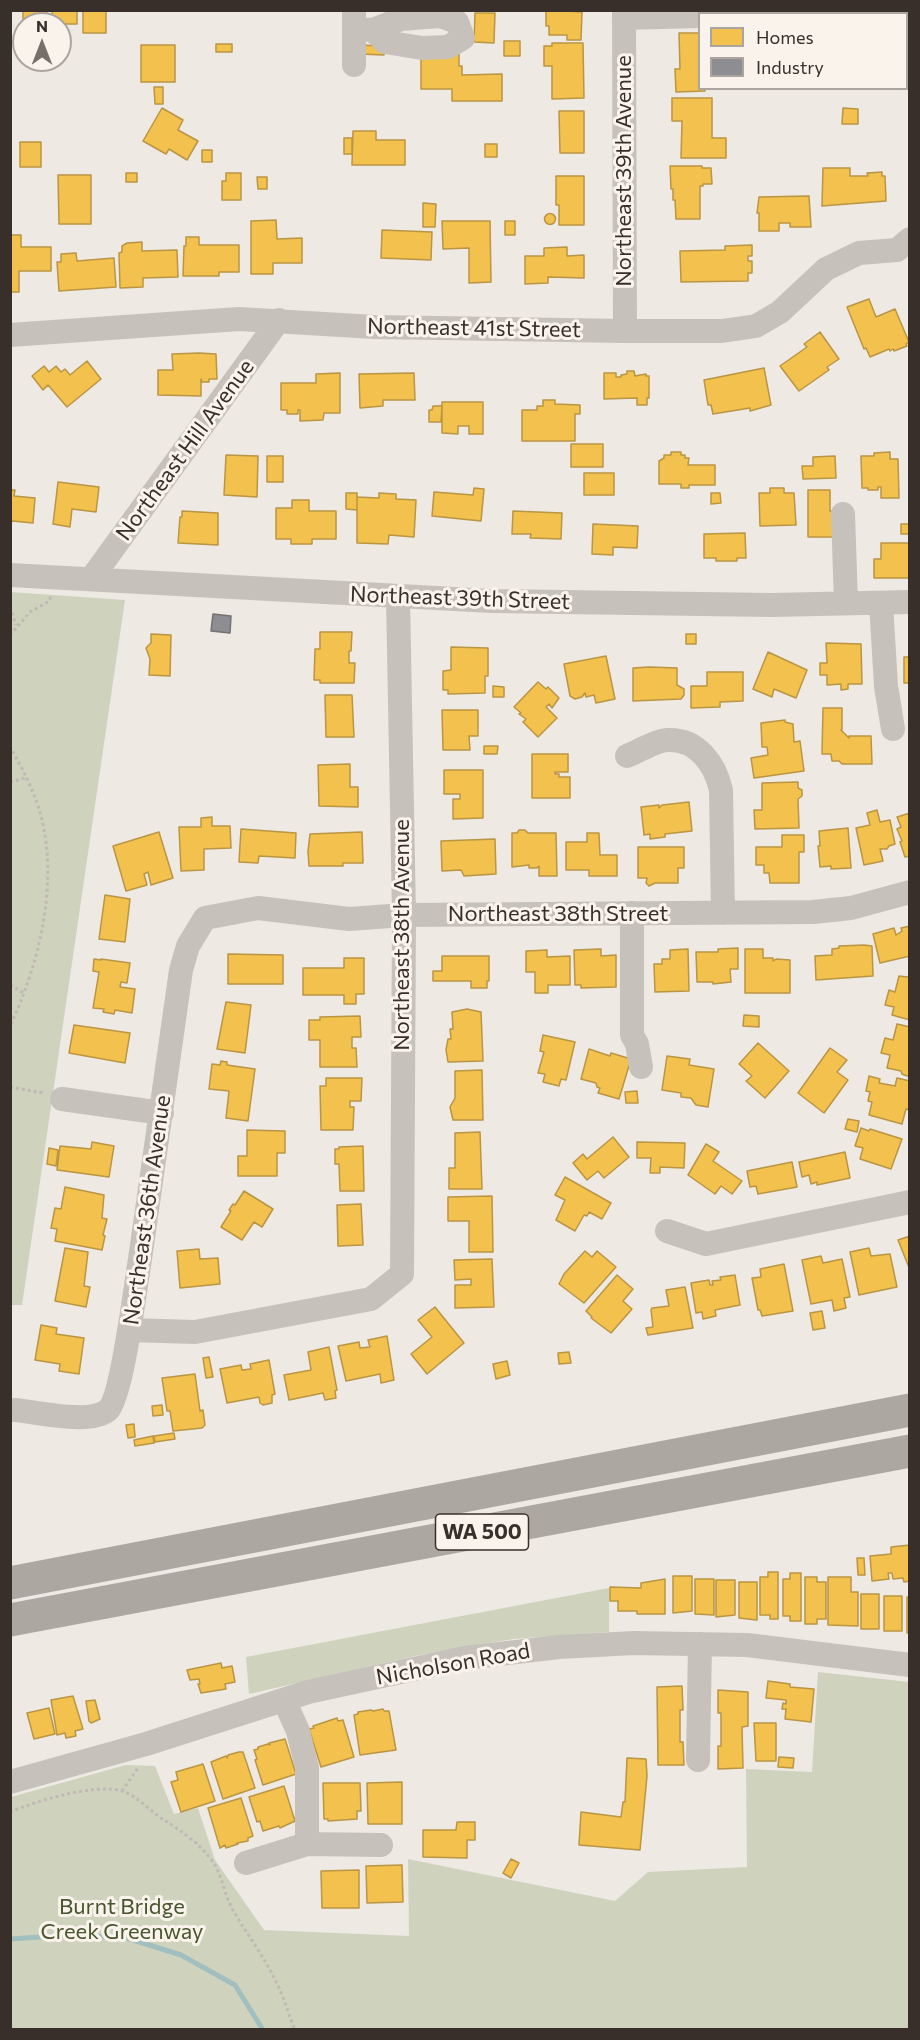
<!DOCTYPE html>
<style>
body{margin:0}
#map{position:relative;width:920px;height:2040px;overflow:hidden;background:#eee9e3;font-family:Commissioner,sans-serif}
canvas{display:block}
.frame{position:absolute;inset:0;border:12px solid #382e2a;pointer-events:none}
.legend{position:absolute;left:698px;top:12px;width:210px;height:78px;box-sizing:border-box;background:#f9f3eb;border:2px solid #aca49e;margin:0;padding:8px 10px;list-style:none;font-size:18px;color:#382e2a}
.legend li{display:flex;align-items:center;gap:12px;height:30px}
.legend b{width:30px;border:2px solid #aca49e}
.north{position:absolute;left:12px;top:12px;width:60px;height:60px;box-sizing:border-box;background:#f9f3eb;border:2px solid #aca49e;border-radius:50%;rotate:0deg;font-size:16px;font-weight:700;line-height:24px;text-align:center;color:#382e2a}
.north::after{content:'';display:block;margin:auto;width:21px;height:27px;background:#786f6b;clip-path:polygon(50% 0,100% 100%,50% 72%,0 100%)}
</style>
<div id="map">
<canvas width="920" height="2040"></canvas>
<div class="frame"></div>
<ul class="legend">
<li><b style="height:16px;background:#f2c14e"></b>Homes</li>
<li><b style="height:16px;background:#8d8d92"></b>Industry</li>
</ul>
<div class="north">N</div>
</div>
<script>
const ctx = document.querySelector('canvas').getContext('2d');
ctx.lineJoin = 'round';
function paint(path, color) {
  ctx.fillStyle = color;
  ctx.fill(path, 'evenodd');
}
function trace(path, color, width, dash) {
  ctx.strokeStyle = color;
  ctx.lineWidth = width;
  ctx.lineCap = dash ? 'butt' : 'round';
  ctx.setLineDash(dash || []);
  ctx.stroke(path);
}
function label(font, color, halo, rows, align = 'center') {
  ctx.font = font + ' Commissioner,sans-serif';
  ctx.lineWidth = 6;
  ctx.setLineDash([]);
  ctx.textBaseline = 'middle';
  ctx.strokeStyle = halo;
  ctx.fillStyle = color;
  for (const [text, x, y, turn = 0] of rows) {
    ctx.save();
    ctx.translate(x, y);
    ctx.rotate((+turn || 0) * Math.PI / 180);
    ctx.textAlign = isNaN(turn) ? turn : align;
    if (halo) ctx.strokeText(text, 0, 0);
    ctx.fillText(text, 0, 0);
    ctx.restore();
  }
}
paint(new Path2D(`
 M10,592L125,600L22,1305H10Z
 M609,1588V1632L513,1639L420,1655L249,1694L246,1657Z
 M818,1672L909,1682V2029H11V1797L126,1765L155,1766L174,1814L198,1808L215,1860L264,1930L409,1936L408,1859L615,1901L648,1872L747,1867L746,1769L812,1772Z`), '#cfd3be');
const homes = new Path2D(`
 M23,10H47V24H23Z
 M52,10H77V24H53Z
 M83,10H106V33H83Z
 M546,10L582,12L581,40H567V35H549V26H546Z
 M475,13H495L494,43L474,42Z
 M679,33H700V88H705V91L676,92L675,69H680Z
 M504,41H520V56H504Z
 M552,43H583L584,98L552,99V66H544V46H552Z
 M216,44H232V52H216Z
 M141,45H175V82H141Z
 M359,45L385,46L384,55L359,54Z
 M459,52V66H462V75L502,74V101H452V89H421V56Z
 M154,87H163V104H155Z
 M672,98H712V138H726V158H681L682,121H672Z
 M162,108L183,120L178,130L198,141L187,160L169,149L166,154L143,141Z
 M843,108L858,109V124H842Z
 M559,111H584V153H560Z
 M353,131H376V140H405V165H352Z
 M344,138H352V154H344Z
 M20,142H41V167H20Z
 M485,144H497V157H485Z
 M202,150H212V162H202Z
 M670,166H702V168H711L712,184H703V186H700V219H676L675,200H673V189H671Z
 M823,168H850V176H868L867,173L882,172V176H885L886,201L822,206Z
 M126,173H137V182H126Z
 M226,173H241V200H222V181H226Z
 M58,175H91V224H59Z
 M556,176H584V225H559V205H556Z
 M257,177H267V189H258Z
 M809,196L811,227H790V223H779V231H759V213H757L759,197Z
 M423,203L436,204L435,227H423Z
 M544.5 219a5.5 5.5 0 1 1 11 0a5.5 5.5 0 1 1-11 0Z
 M276,220L277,239L302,238V263H273V274H251V221Z
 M442,221H490L491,282L469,283V248L443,249Z
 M505,221H515V235H505Z
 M382,230L432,232L431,260L381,258Z
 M10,235H21V247H51V271H19V292H10Z
 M186,237H199V245H239V272H219V276H183L184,246H186Z
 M142,242V251L177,250L178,277L143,278V287L120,288L119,253L122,252V246L127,243Z
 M752,245V256H748V261H752V273H748V281L681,282L680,251L725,250V246Z
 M567,247V256L584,255V278L548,277V283L525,284V256H544V248Z
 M76,253L77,261L114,258L116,287L59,291L57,262H61V254Z
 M869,299L876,317L895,309L909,342L906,344L907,346L894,351L893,349L890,351L889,349L870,357L866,348L864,349L847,307Z
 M820,332L839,359L827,367L829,370L799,391L780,366L807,347L804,344Z
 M199,353L216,354L217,379H209V382H202L201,379V396L158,395V370H173L172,354Z
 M87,361L101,379L67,407L48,385L43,390L32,376L44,366L49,372L56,366L61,372L65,369L70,375Z
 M764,368L771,405L750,411V408L713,414L711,405H708L704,380Z
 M627,371H634L635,376L646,374V376H649V398H647V405H637V398L604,399V373H616V377H621V375L627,374Z
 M340,373V413H324L323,420L300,421V410H298V414H287V410H281V383H316V374Z
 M414,373L415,400H383V406L360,408L359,374Z
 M543,400H555V404L580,405V414H575V441H522V410H537V406H543Z
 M442,402H483V434H469V426H458V434L442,433Z
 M433,406H442L441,422H429V410H432Z
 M571,444H603V467H571Z
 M671,452H681V455H685V458H689L688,465H715V485H689V488H681V484H659V461L664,458V455H671Z
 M890,452V459H898L899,498H881V487H878V490H868V488H862L861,456H874V453Z
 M226,455L258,456L257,497L224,495Z
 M267,456H283V482H267Z
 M835,456L836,478L803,479L802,466H813V457Z
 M584,473H614V495H584Z
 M58,482L99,487L96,512L72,509L70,527L53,524Z
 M474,488L484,489L481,521L432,516L434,492L473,495Z
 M770,488H784V493H794L796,525L760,526L759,493H770Z
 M10,490H15L14,496L35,498L33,523L12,521L10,525Z
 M808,490H830V511H838L837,537H808Z
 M346,493H357V510L346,509Z
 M379,493L396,494V499L416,500L414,537L389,535L388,544L357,543V497L379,498Z
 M711,493H720L721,503L711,504Z
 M292,500H309V511H336V539H312V544H291V539H276V508H292Z
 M182,511L218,513V545L178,543L180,517H182Z
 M513,511L562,513L561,539L530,538L531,534H512Z
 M593,524L638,526L637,548L613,547V555L592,554Z
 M901,524H910V534H901Z
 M745,533L746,558H737V561H716V558H704V534Z
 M881,543H910V578H874V559H881Z
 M320,632H352L351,651H349V663H355L354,683H320V680H314L315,649H320Z
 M151,634L171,635L170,676L149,675L150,659L146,648L151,643Z
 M686,634H696V644H686Z
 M826,643L861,644L862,684H848V689L841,690V684L827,685V675H820V663H827Z
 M451,647L488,648V676H485V693L448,694V690H443V671L451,670Z
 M768,652L807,670L796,698L774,689L772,697L753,689Z
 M606,656L615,699L596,703L594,695L586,697L585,693L582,697L575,699L570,696L564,664Z
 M904,657H910V683H904Z
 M649,667L677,668V685L684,689V695L681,699L633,701V668Z
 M707,672H743V701L720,702V707L691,708V686H707Z
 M538,682L546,689L548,687L559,698L552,708L549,704L546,707L557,718L538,737L523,722L526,719L519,714L521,713L514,707Z
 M493,686L504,687V697H493Z
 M325,695H352L354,737H326Z
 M823,708H842V730H841L849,738V736H871L872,764H842L839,761H832L831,754H822Z
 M442,710H478V736H469L470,750H443Z
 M785,720V722L793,724L794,742L800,741L804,771L754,778L751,758L768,755L767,747H762L761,723Z
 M484,746H498L497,754H484Z
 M532,754H568V772H555V774H559V777H570V798H532Z
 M350,764V787H358V807L319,806L318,765Z
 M444,770H483V818L453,819V799H460V794H444Z
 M798,782V788L802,790V796L798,799L799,828L755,829L754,810H762V783Z
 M689,802L692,831L665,834V837L650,839V834L644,835L641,807L659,805V808L662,805Z
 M877,810L880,822L890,820L895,844L889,846L887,849H880L883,861L864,865L856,828L870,825L867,813Z
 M910,813V856L905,857L900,842L902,841L897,829L901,827L897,817Z
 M212,817V826H230L231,848L204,849V870L181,871L179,827H201V818Z
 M848,828L851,868L831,869V866L820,867L818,846H820L819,831Z
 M241,829L296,833L295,858L259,856L258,863L239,862Z
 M519,830H525L528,833H556L557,876H539V866L537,868H529V865L512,867V833H517Z
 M159,832L173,878L151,885L148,872L144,874L147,885L126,891L113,846Z
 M362,832L363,863H343V866H309L308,851L310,834Z
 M587,833H599L600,855H617V876H589V870H566V842H587Z
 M782,835H804V852H799V883H770L769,873H764V865H756V847H782Z
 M495,839L496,874L464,876L461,870L442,871L441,841Z
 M638,847H684V868H678V883H655L649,886L646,883L647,878H638Z
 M105,895L130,899L125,942L99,939Z
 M910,926V956L880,963L873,934L894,928L896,935L902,931L901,928Z
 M864,945L872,946L873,976L816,980L815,956L832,955V949L839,948V946Z
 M738,948V969H730L731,982L713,984V982H697L696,952H718V949Z
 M601,949V956L616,955V987L581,988V985H575L574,950Z
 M688,949L689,991L655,992L654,964H662V959H670V950Z
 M745,949H763V958H773V961L776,959L790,960V993H745Z
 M547,950V957L570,956V985H548V993H535V972H526V951Z
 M228,954L283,955V984H228Z
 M442,956H489V981H487V988H471V981H433V971H442Z
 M344,958H364V994H356V1004H344V995H303V968H344Z
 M94,959L101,960V959L130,963L127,983L121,982L120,987L135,989L132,1013L115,1010L114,1014L103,1012L104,1009L93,1008L99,972L93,971Z
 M910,975V1020L892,1015L894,1007L885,1005L889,990L895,992L899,976L907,977Z
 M226,1002L251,1005L245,1053L217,1049Z
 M467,1009L481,1012L483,1061L448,1062L446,1050L448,1039H451L450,1029H453L452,1012Z
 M744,1015L759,1016V1027L743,1026Z
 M360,1016L361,1037H352V1048H356L357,1067H320V1040H309V1020H320V1017Z
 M897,1024L910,1027V1074L907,1076L902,1074L901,1071L887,1068L890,1055L881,1053L885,1038L893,1040Z
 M74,1025L130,1033L125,1063L69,1053Z
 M543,1035L575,1042L566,1080L561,1079L559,1086L543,1082L545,1074L538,1073L544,1052L540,1051Z
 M758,1043L789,1071L765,1098L746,1081L752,1076L739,1064Z
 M830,1048L847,1060L837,1072L848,1080L824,1113L798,1093Z
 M589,1049L610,1056L611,1053L631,1059L619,1099L598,1093L600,1088L597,1087L596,1083L581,1079Z
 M667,1056L690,1059L689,1065L714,1069L708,1107L696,1105L691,1098L681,1097V1093L662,1090Z
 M221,1061L227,1062V1065L255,1069L248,1121L226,1118L229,1091L209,1089L212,1064L220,1065Z
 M482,1070L483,1120H453L450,1107L455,1098V1071Z
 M869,1076L880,1079L879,1083L895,1086L897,1078L910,1081V1110L906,1109L902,1124L869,1115L872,1102L868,1101L870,1092L866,1091Z
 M326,1078H362L361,1101H350V1107H354L353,1130H321L320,1086H326Z
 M637,1091L638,1103H626L625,1092Z
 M848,1119L859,1121L857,1132L845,1129Z
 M861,1128L869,1131L870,1129L902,1139L891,1169L860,1159L863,1148L855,1146Z
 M247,1130L285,1131V1153H277V1176H238V1156H247Z
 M480,1132L482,1189H449V1168H455V1133Z
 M613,1137L629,1157L604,1178L598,1171L587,1180L573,1163L583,1154L587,1159Z
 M92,1142L114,1146L109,1177L57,1170L60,1146L91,1149Z
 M637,1142L685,1143L684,1168L660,1167V1173H650L651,1158H637Z
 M706,1144L719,1152L713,1161L742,1181L732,1194L721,1186L715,1194L688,1175Z
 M363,1146L364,1191H340L339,1164H335V1149H339V1147Z
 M49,1148L58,1150L56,1166L47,1164Z
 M845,1152L850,1178L817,1185V1182L811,1184L809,1175L802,1177L799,1162Z
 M792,1162L797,1187L758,1194L756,1186L750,1187L747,1171Z
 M565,1177L611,1203L602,1219L589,1212L587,1216L584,1215L575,1231L556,1220L565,1200L555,1195Z
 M65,1187L104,1195L102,1218L107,1219L103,1235L105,1236L102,1250L55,1241L57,1229L51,1228L55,1208L61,1209Z
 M244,1191L273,1209L262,1227L254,1222L242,1240L221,1227L231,1211L229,1210L233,1204L235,1205Z
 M492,1196L493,1252H469V1221H448V1197Z
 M361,1204L363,1245L338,1246L337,1205Z
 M910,1236V1270L898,1240Z
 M65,1248L88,1252L84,1286L90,1287L86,1307L55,1301Z
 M869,1248L871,1256L890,1254L897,1287L859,1295L850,1252Z
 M199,1249L200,1259L218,1258L220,1284L180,1288L177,1251Z
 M585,1251L592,1257L597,1251L616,1267L584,1303L559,1284L564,1274Z
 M821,1256L823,1263L842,1259L850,1297L844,1298L846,1308L834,1311L832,1300L811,1304L802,1260Z
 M492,1259L494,1307L455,1308V1285H471V1279L455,1280L454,1260Z
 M784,1264L793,1311L762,1316L760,1310H758L752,1278L761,1277L760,1269Z
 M617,1275L633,1289L623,1301L632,1309L611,1333L591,1318L592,1317L586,1311Z
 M735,1275L740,1305L715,1310L716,1316L703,1319L702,1312L696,1313L691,1283L709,1280L710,1285H713L712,1281L721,1280L720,1277Z
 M685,1287L693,1328L648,1335L646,1328L653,1327L651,1310L652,1308L669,1306L666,1290Z
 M435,1307L464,1343L427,1374L411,1354L432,1337L418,1320Z
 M822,1311L825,1328L813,1330L810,1313Z
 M41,1325L57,1328L56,1334L84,1338L79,1374L59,1371L60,1364L35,1360Z
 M387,1336L394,1380L381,1383L380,1374L346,1381L338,1346L359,1342L360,1348L370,1347L368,1340Z
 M329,1347L337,1390L335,1391L336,1398L325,1400L323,1393L289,1400L284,1375L311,1370L308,1352Z
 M569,1352L571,1363L559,1364L558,1353Z
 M209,1357L213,1377L206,1378L203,1358Z
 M269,1360L275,1394L272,1395V1403L263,1405L260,1403L259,1397L227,1403L220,1369L241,1365L242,1370L251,1369L250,1364Z
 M507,1361L510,1375L496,1379L493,1364Z
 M195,1374L200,1411L203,1410L205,1425L202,1428L173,1431L170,1411H167L162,1378Z
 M162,1405L163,1415L153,1416L152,1406Z
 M134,1424L135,1437L128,1438L126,1425Z
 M174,1433L175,1439L155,1442L154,1436Z
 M153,1436L154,1443L135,1446L134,1440Z
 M910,1545V1581L904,1582L903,1578L893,1579L892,1573H888L889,1579L872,1581L870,1556L891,1554V1547Z
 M857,1558H864L865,1575H858Z
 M768,1572H778V1619H770V1615H760V1577H768Z
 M790,1573H801V1621H790V1616H783V1579H790Z
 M673,1576H692V1611L673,1613Z
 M805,1577H817V1582H826V1619H817V1624H805Z
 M828,1577H851V1592H858V1626L828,1625Z
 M665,1579V1614H637V1611H618V1601H610V1587L641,1588V1583Z
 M695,1579H714V1615L695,1614Z
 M716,1580H735V1615L716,1617Z
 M739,1582H757V1620L739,1618Z
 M861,1594H879V1629H861Z
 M884,1596H902V1631H884Z
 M907,1597H910V1633H907Z
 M221,1663L222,1668L232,1666L235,1682L225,1684L226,1689L201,1693L198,1684H200L199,1679L190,1680L187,1670Z
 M768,1681L790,1684V1687L814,1689L811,1722L785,1719L786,1709H782L783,1703L786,1704V1700L766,1698Z
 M682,1686L683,1710H680V1742H683L684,1765H658L657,1687Z
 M718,1690L748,1692V1726L742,1727L743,1768L718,1769V1746H721V1713H718Z
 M73,1696L83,1729L75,1731L76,1736L66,1738L65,1733L57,1735L51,1700Z
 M95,1700L100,1719L91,1723L89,1721L86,1701Z
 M49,1708L55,1734L34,1739L27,1713Z
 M383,1709L384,1711H389L396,1750L360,1755L354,1715L358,1714V1712L371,1710L373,1711Z
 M337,1718L338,1721L343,1720L354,1757L321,1767L309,1729L314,1728L313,1726Z
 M754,1723H776V1761H756Z
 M285,1739L296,1774L263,1785L255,1760L257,1759L254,1750L258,1749V1747L268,1744L270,1745L269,1743Z
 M239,1752H243L255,1788L223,1799L211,1762L226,1756L227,1758L228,1755Z
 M779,1757L794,1758L793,1768L778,1767Z
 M627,1758L646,1759L647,1776L640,1850L579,1845L581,1812L621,1817L623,1802H625Z
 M203,1764L215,1801L181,1812L171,1782L178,1780L176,1772Z
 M402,1782V1824H368L367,1783Z
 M323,1783H360L361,1811H357V1819L328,1821V1819H324Z
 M284,1786L295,1821L280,1828L279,1826L263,1831L260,1821L257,1822L249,1797Z
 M241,1798L253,1836L248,1838V1841L237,1843L238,1844L226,1848L225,1845L220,1848L208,1808Z
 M457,1822H475V1840H467V1858L423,1857V1830H456Z
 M511,1859L519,1863L511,1878L503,1873Z
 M402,1865L403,1902L367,1903L366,1866Z
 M359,1870V1908H322L321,1871Z`);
paint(homes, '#f2c14e');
trace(homes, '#ba9543', 1.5);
const industry = new Path2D(`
 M213,614L231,616L230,633L211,631Z`);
paint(industry, '#8d8d92');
trace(industry, '#747073', 1.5);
trace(new Path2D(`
 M10,1939L69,1935L127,1938L181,1955L235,1985L263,2030`), '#a0bfbe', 5);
trace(new Path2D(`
 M10,607L16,625
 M10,635L30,612L48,602L51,597
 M10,746C18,762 28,778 34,795C63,866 42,959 10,1026
 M10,782L25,778
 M10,985L24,993
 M10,1087L44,1093
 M122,1791L138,1768
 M10,1812C36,1801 95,1783 122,1791C137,1796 150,1811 164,1820C182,1831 203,1846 215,1865C223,1880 225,1897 234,1912C247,1934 263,1955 274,1978C283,1994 288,2013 295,2030`), '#c0b9b4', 3, [3, 3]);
trace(new Path2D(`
 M354,10V65
 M624,10L625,331
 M624,18L700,16
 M354,29L373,30L401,19L440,16L457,22L463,38L448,47L422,48L385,42L373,30
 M10,335L239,319L375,327L625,331H722L756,326L780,312L826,269L859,253L897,250L910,239
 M843,514L846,603
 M10,575L492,601L772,605L910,602
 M91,579L279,320
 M881,603L886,686L893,729
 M627,756C639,751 655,741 667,740C697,738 715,764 721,790L723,913
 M632,913V1035L637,1044L641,1067
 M62,1099L162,1113
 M667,1231L706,1244L910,1202
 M129,1330L195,1332L371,1299L402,1274L404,915L398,597
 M15,1410C38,1412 91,1425 108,1410C122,1397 136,1283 140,1259C154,1163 168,1067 181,970L188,946L205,918L258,908L349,919L404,915L813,912L851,908L910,892
 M284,1700L298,1731L307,1768V1844
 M698,1760L700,1644
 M10,1782L146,1744L308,1692L465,1658L559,1647L634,1643L747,1645L910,1665
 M246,1863L307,1844L381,1845`), '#c7c1bc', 24);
trace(new Path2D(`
 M10,1583L910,1410
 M10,1620L910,1451`), '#ada7a2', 33);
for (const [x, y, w] of [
 [482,1532,93]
]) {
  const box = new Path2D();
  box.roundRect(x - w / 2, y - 18, w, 36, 4.5);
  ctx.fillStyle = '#f9f3eb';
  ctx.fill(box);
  trace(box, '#382e2a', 1.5);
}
label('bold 21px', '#382e2a', null, [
 ["WA 500",482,1532]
]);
label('22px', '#382e2a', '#f9f3eb', [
 ["Northeast 39th Avenue",624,171,-90],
 ["Northeast 41st Street",474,328,1],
 ["Northeast Hill Avenue",185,450,-54],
 ["Northeast 39th Street",460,598,2],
 ["Northeast 38th Street",558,914],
 ["Northeast 38th Avenue",402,935,-90],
 ["Northeast 36th Avenue",147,1210,-82],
 ["Nicholson Road",453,1664,-10]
]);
label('22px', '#48552f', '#f9f3eb', [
 ["Burnt Bridge",122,1907],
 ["Creek Greenway",122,1932]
]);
</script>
